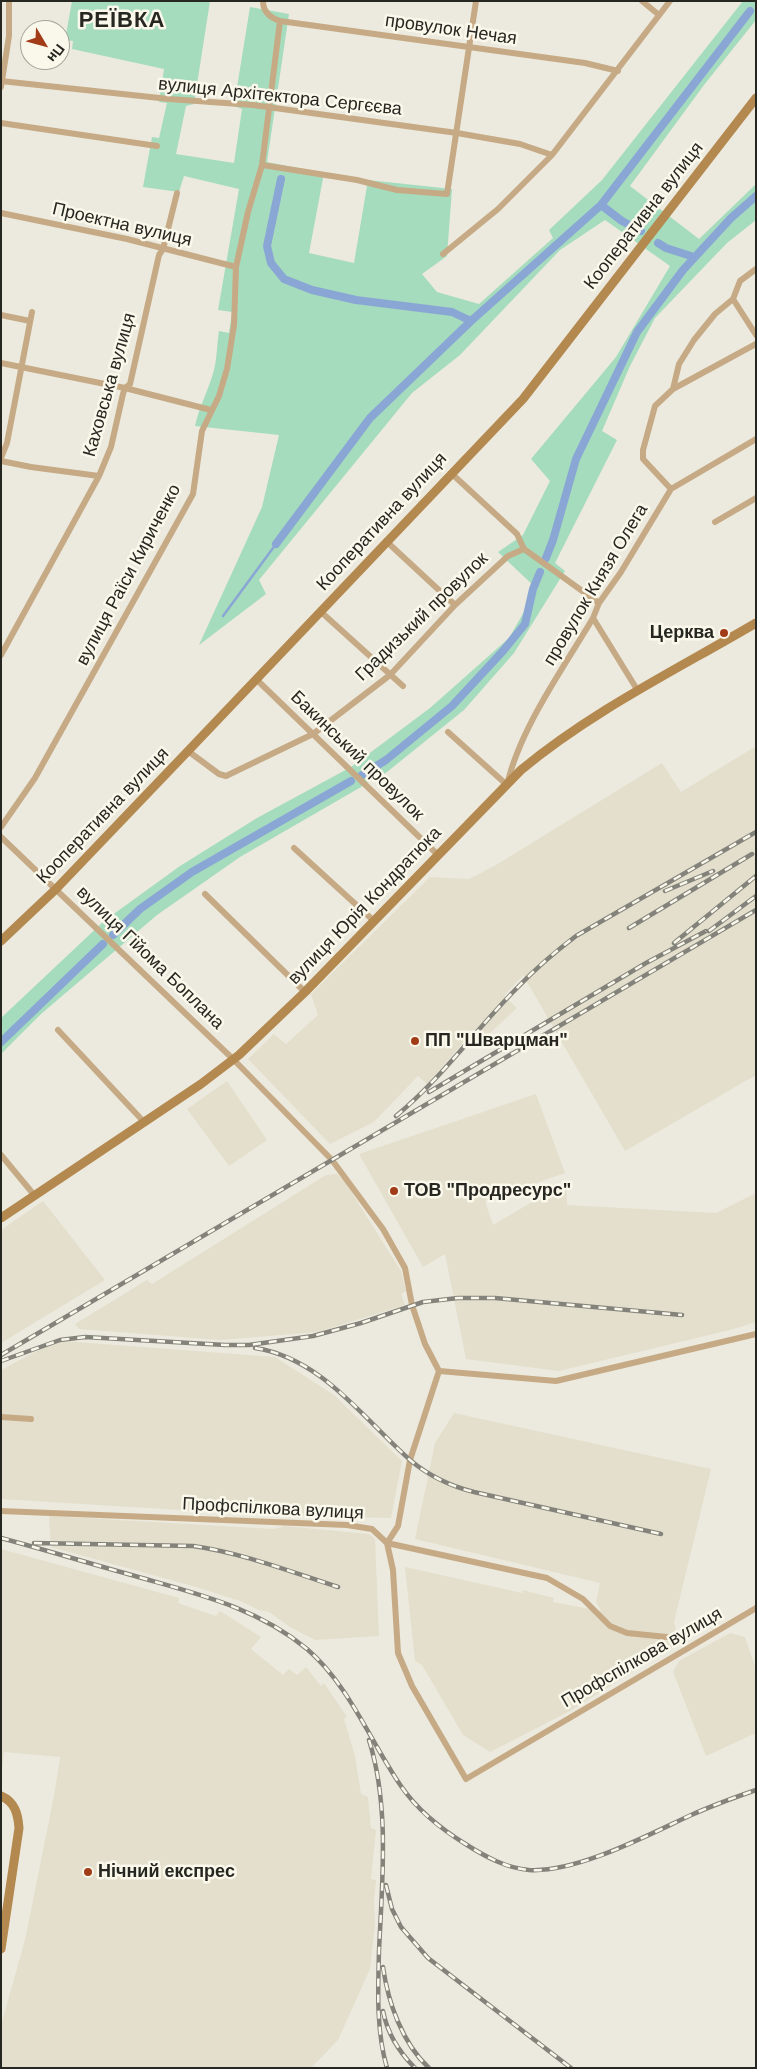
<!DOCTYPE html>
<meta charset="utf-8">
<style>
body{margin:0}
#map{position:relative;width:757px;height:2069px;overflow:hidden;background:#eceade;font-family:Arial,sans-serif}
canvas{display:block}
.frame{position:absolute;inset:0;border:2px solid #272722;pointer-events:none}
.north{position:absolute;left:20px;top:20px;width:50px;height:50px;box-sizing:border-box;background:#faf8eb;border:1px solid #a6a49b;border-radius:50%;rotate:127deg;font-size:14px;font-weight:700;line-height:20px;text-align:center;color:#272722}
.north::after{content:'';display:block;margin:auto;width:18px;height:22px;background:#a23b17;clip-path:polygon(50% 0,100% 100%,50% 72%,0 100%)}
</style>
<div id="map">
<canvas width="757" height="2069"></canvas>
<div class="frame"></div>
<div class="north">Пн</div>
</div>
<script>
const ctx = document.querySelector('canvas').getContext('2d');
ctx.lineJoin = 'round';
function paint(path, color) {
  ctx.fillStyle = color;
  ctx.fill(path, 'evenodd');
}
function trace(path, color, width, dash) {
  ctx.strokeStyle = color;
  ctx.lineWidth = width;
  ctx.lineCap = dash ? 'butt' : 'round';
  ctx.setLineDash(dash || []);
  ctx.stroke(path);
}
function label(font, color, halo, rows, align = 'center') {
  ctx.font = font + ' Arial,sans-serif';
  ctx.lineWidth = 5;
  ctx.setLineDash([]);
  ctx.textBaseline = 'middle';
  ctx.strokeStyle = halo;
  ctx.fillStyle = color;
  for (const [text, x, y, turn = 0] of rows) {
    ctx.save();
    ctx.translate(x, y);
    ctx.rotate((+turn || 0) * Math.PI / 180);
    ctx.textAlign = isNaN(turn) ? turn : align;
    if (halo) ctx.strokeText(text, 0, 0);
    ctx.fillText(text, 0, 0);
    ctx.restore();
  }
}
paint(new Path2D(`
 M756,746V1075L625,1151L523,975L504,996L517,1008L477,1045L468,1037L427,1084L418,1076L374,1122L330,1144L248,1059L274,1034L286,1044L318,1015L311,994L430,877L469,879L496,865L662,763L681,792Z
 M227,1081L267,1140L229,1166L187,1109Z
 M536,1094L565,1173L485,1201L493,1225L566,1182L567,1205L716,1213L756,1193V1322L734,1329L559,1371L466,1359L445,1254L423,1267L359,1154Z
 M337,1174L345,1182L401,1271L406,1291L401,1294L405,1305L318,1332L220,1340L79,1329L75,1324L147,1280L152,1284L326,1175Z
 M43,1201L105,1280L1,1343V1230Z
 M63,1341L275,1357L334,1395L402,1461L391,1518L261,1515L1,1499V1370L50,1344Z
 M454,1413L711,1469L674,1622L679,1643L570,1711L490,1752L463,1735L422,1665L415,1661L405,1567L522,1593L523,1590L530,1592L554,1598L553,1602L601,1611L596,1602L600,1583L415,1539L435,1443Z
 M49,1516L274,1529L285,1526L369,1534L375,1539L379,1636L315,1640L290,1627L269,1612L259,1610L240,1601L196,1587L51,1547Z
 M1,1549L179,1598L178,1603L216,1616L220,1611L261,1637L251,1649L283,1675L289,1669L297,1675L306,1667L321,1686L324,1683L347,1717L344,1719L355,1756L361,1794L368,1797L371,1828L376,1830L371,1879L376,1880L374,1901L375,1925L370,1969L338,2040L311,2068H1V2025L25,1940L54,1796L60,1757L4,1752L1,1780Z
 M730,1633L745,1637L756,1669V1733L706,1756L673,1672L679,1661Z`), '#e3dfcc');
paint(new Path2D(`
 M72,1H210L194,104L186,106L176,154L234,163L242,109L234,106L250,7L289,14L267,162L324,173L309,253L354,263L368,180L452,189L447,256L422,274L437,292L479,304L553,238L549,230L602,180L743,1H756V20L704,85L630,186L699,239L756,184V220L727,243L655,318L630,366L602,431L617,440L555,563L565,571L514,653L464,710L387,772L240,857L157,915L41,1014L1,1054V1018L104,921L180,866L257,818L351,767L430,708L509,638L537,589L498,552L523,535L550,481L531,459L616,357L670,266L605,220L560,250L460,355L412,393L259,580L266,594L199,645L262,507L279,435L195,426C199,407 209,389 214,370C217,358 217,344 219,331L229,333L232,312L218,310L239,189L184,176L179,192L143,187L152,137L159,138L167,103L159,102L164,69L72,49L73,41L65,40Z`), '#a5dcbd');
trace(new Path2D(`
 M223,616L276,544`), '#8aa6d4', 2.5);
trace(new Path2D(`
 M281,179L267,246L271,263L284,279L312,290L356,300L452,312L471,321
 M601,205L622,221L641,231
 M658,243L666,248L694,257
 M276,544L370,418L471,321L601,205L750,11
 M546,558L553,540L576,459L637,332L683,270L731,218L756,196
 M362,775L386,760L452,706L503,651L525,624L533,589L540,572
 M113,935L140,909L192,872L351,781
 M1,1042L103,944`), '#8aa6d4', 8);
trace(new Path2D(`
 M642,1L659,15
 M280,21L585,63L618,71
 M1,81L169,99L253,105L457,133L520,144L552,155
 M1,87L9,36V1
 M1,123L157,146
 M262,165L357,180L397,190L447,194L476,1
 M1,213L127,239L236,267
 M443,254L498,209L552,155L670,1
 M733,299L756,335
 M1,315L30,321
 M1,363L125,388L211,410
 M673,389L756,344
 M1,458L7,443L32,312
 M1,461L31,467L99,476
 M451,473L517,534L524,549L599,603
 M671,489L643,459V450L655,406L673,389L679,364L694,340L715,314L733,299L740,281L756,269
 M715,522L756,498
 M386,541L455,605
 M320,611L403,686
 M593,618L638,691
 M1,655L99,476L111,447L123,394L125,388L130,384L159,255L163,249L177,193
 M256,679L438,855
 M448,732L507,785C520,728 563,669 593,618L599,603L621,572L671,489L756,439
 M188,751L219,774L226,776L313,734L390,675L455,605L508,556L524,549
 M1,827L35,778L193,494L202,431L219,396L227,369L234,325L236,267L248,212L262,165L280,21C271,18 263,12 263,1
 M1,837L234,1060L332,1160L383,1229L405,1268L412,1305L425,1344L439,1371L410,1460L398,1526L387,1543L393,1570L398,1653L412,1686L466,1779L756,1608
 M294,848L374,921
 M205,894L305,992
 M58,1030L144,1122
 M1,1155L35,1196
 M439,1371L556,1381L756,1334
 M1,1417L31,1419
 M1,1511L347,1525L372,1529L387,1543L547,1578L583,1599L610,1626L627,1633L667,1637`), '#c6aa85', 6);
trace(new Path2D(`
 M1,941L56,889L188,751L523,399L756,98
 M1,1218L201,1084L239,1055L305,992L521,770C592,711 676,670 756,623
 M1,1796C15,1802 18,1814 19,1828L1,1949`), '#b48950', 9);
const rail = new Path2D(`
 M665,891L713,871
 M629,928L752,854
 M709,931L756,896
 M674,943L756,876
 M429,1092L646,963L706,931
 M396,1116C442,1078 476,1029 518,987C536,968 555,952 576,936L756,832
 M255,1348C321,1358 363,1418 410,1460C429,1476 450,1486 474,1492L661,1534
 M1,1355L756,910
 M1,1361L60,1340L85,1337L225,1345H249L313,1336L361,1323L423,1302L458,1298H495L682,1315
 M1,1538C46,1550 91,1564 135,1576C197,1594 256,1607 307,1649C349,1685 370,1741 401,1786C418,1811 441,1829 467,1845C486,1857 506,1868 529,1870C576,1873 646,1836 689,1816C711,1806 733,1798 756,1790
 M34,1543L193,1546C243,1553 291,1572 338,1587
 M369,1740C390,1807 382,1882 379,1951C378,1990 376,2030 387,2068
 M386,1885L392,1909L401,1927L428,1958L571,2068
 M383,1967C388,2002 402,2043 429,2068
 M383,2011C387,2032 399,2052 415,2068`);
trace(rail, '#84837b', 4.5);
trace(rail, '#faf8eb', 2.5, [8]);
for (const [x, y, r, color] of [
 [724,633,5,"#a23b17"],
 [415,1041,5,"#a23b17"],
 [394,1191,5,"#a23b17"],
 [88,1872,5,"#a23b17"]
]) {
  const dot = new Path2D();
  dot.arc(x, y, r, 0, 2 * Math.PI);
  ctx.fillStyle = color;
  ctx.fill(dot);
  trace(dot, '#faf8eb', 2);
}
label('18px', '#272722', '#faf8eb', [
 ["провулок Нечая",451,30,8],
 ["вулиця Архітектора Сергєєва",280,97,6],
 ["Кооперативна вулиця",644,216,-52],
 ["Проектна вулиця",122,225,13],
 ["Каховська вулиця",110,385,-74],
 ["Кооперативна вулиця",382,522,-47],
 ["вулиця Раїси Кириченко",129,575,-62],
 ["провулок Князя Олега",596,585,-59],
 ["Градизький провулок",422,617,-44],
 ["Бакинський провулок",357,756,44],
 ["Кооперативна вулиця",103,816,-46],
 ["вулиця Юрія Кондратюка",365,906,-46],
 ["вулиця Гійома Боплана",150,958,44],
 ["Профспілкова вулиця",273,1509,3],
 ["Профспілкова вулиця",642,1658,-30]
]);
label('bold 18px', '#272722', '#faf8eb', [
 ["Церква",714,633,"right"],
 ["ПП \"Шварцман\"",425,1041],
 ["ТОВ \"Продресурс\"",404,1191],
 ["Нічний експрес",98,1872]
], 'left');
ctx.letterSpacing = '1px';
label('bold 22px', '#272722', '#faf8eb', [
 ["РЕЇВКА",122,21]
]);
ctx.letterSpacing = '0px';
</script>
